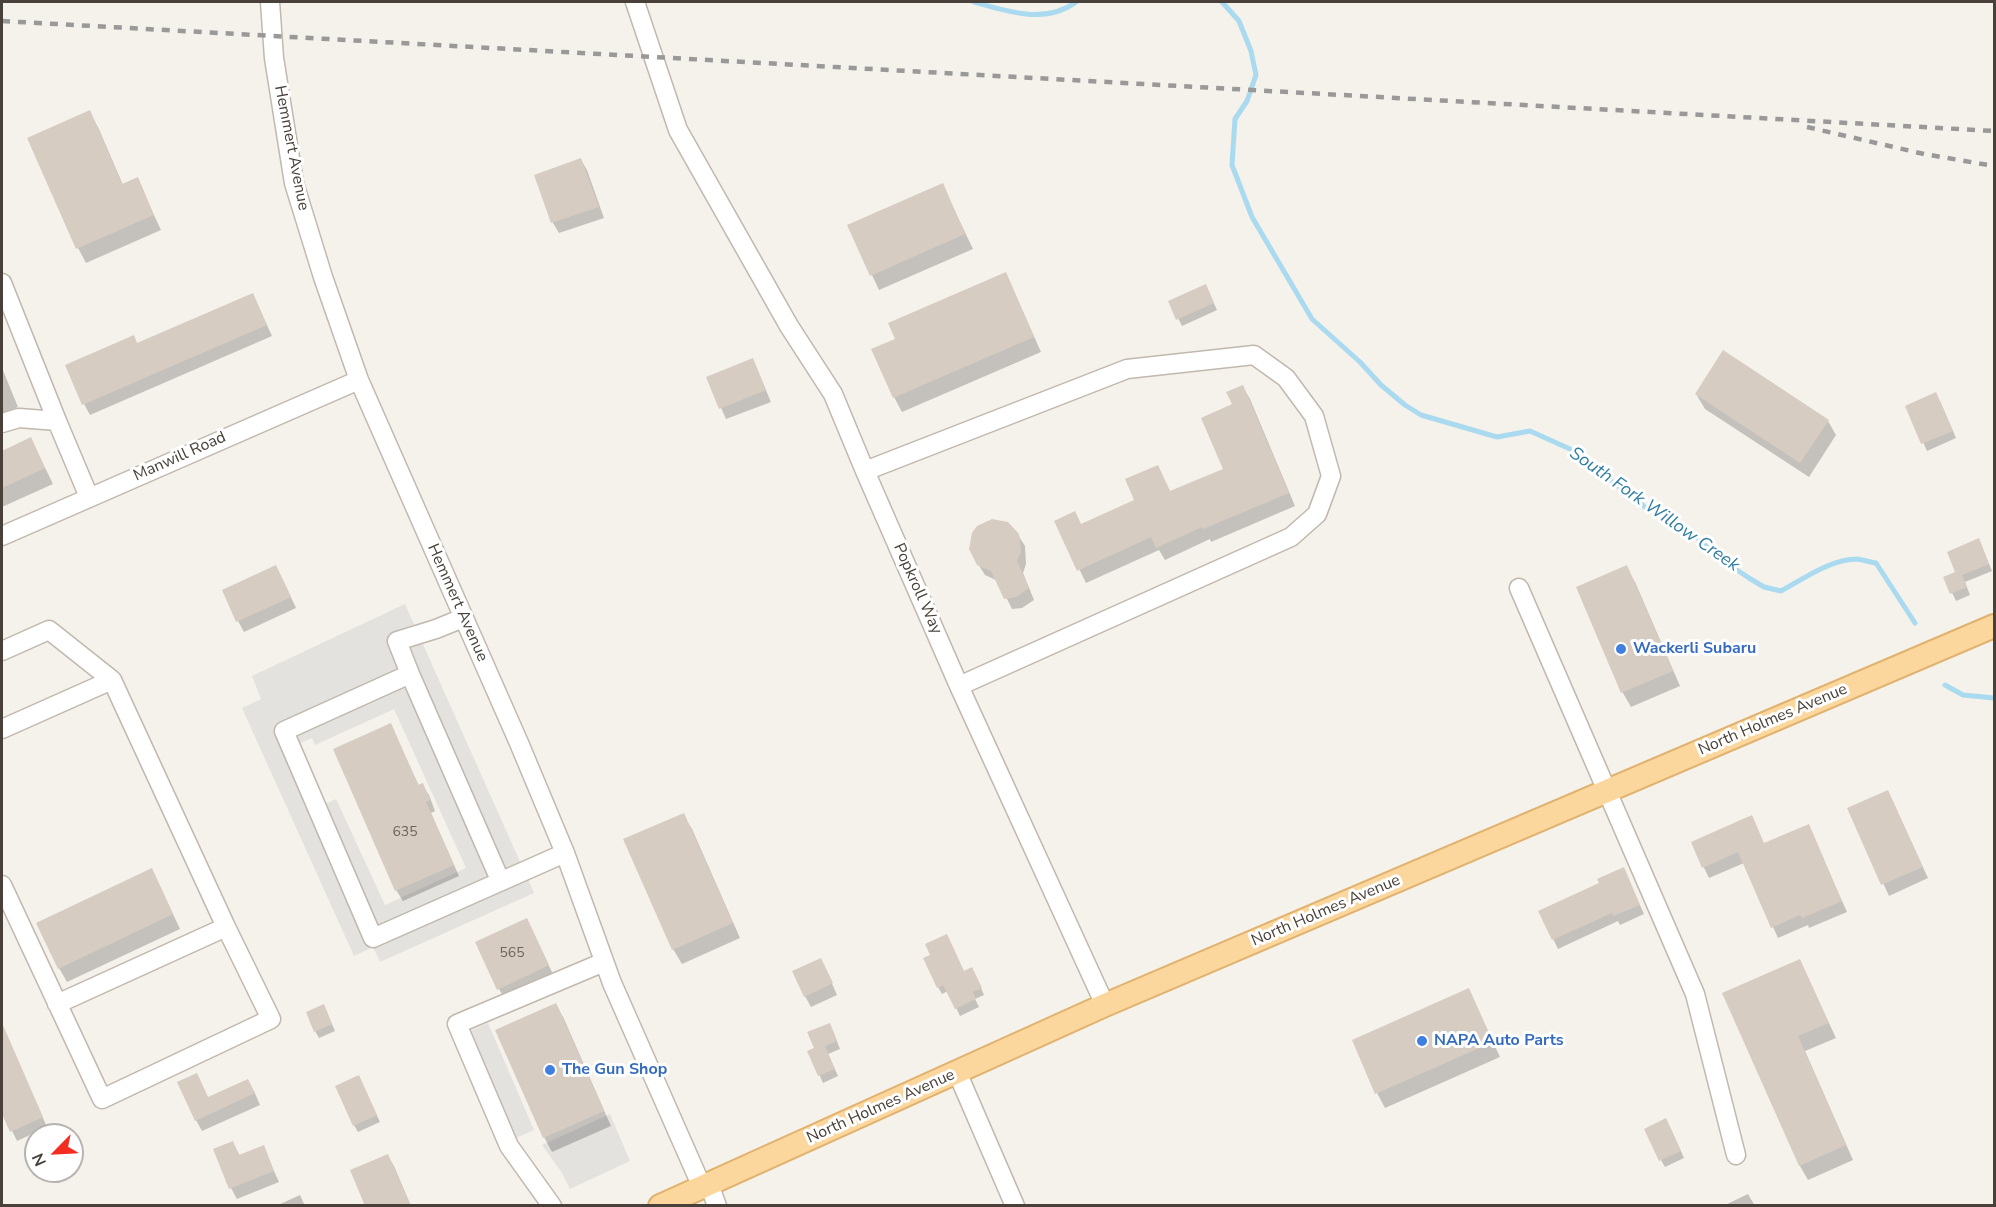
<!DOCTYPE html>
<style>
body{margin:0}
#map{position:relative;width:1996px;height:1207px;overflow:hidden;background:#f5f1eb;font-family:"Nunito Sans",sans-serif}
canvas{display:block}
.frame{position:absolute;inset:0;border:3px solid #494139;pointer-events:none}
.north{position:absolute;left:24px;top:1123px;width:60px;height:60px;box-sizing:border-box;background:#fff;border:2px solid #b6b3b0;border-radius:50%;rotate:246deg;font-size:16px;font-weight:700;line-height:24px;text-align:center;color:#494139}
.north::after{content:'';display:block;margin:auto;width:21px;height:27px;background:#f42d23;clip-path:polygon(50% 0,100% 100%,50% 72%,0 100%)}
</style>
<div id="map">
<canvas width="1996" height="1207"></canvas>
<div class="frame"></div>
<div class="north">N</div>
</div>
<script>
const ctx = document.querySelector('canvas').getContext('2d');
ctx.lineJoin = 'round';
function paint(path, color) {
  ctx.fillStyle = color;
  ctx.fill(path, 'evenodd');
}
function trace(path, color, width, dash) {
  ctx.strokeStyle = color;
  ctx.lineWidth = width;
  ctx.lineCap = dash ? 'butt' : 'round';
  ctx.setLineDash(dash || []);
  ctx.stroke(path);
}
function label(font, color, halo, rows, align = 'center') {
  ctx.font = font + ' "Nunito Sans",sans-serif';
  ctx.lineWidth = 6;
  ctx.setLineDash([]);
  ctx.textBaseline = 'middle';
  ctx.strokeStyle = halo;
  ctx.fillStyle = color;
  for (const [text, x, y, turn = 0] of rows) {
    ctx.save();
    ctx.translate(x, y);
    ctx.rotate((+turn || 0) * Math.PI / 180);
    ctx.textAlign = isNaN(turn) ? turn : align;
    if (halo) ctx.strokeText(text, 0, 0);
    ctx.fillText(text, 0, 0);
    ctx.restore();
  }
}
paint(new Path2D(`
 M405,604L534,893L380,962L373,947L354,956L242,708L261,699L252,676ZM394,709L466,868L385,905L336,799L325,804L298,744L312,738L315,745Z
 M488,1023L534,1130L516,1138L470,1031Z
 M610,1114L630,1161L570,1189L562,1173L542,1145Z`), '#e4e2df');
paint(new Path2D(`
 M89,112L98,127L123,185L137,179L161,230L86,263L78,248Z
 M581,160L587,170L604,218L559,233L553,223L536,176Z
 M942,184L973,249L879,290L849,226Z
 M1005,274L1013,289L1041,352L902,412L894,397L897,339Z
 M1209,293L1217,310L1182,326L1170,302Z
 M253,295L272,336L90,415L84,404L137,344Z
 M753,360L771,402L726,419L708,378Z
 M2,368L18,407L2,414Z
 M1243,387L1250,399L1295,506L1211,542L1210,539L1165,560L1159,550L1086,583L1056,521L1082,525L1136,500L1158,467L1171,493L1225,470L1234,405Z
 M1696,394L1828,421L1836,435L1809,477L1705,409Z
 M1940,401L1956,438L1927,451L1907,407Z
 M31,439L53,484L2,507V453Z
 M1018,535L1025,546L1026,564L1023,573L1034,600L1022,608L1012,609L998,581L985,575L973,556Z
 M1982,547L1992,571L1965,582L1970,595L1956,601L1945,578L1957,573Z
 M1626,567L1635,582L1680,686L1631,707L1623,693L1578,588Z
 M282,578L296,608L244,632L238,621Z
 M391,725L419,786L422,785L429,795L435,811L431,813L459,876L403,901L396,890Z
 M1888,792L1928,878L1889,896L1849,809Z
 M683,815L692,829L740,938L682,964L673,949Z
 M1808,826L1847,912L1809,928L1808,925L1778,938L1744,863L1709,878L1692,843L1765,845Z
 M1624,869L1644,914L1620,925L1618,921L1558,949L1540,912L1601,884Z
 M159,884L180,929L67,982L59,968Z
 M526,920L556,980L507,1003L499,989Z
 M1800,961L1836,1038L1805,1051L1853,1160L1808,1180L1800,1166L1724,994Z
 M826,970L837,995L811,1007L805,996Z
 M964,973L976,976L984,995L975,999L979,1007L960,1016L948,991L942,994L938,987Z
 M1469,990L1500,1057L1385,1108L1377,1093Z
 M556,1004L564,1019L611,1126L552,1152L544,1137Z
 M324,1006L335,1031L319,1038L315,1031Z
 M2,1027L47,1127L17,1141L2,1110Z
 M833,1031L840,1049L828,1054L838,1076L823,1083L809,1052L816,1049Z
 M362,1084L380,1122L358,1132L354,1125Z
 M254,1091L260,1105L202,1131L196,1120L209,1098Z
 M1670,1127L1684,1158L1665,1167L1661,1160Z
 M233,1143L240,1156L263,1147L279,1182L237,1199L231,1188Z
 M388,1156L394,1166L411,1206H367Z
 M1748,1194L1755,1206H1723Z
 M300,1195L305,1206H276Z`), '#0003');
trace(new Path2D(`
 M974,2C1007,11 1045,25 1076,2
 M1222,2L1239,21L1251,51L1256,75L1247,101L1235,119L1232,165L1252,217L1312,319L1360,362L1381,385L1405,405L1421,415L1497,437L1530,431L1570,449L1645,507L1692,533L1719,558L1749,578L1764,587L1781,591C1803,579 1831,559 1857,559C1863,560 1870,562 1876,563L1915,623
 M1945,685L1963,695L1994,698`), '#aadaef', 5);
paint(new Path2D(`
 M90,110L122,184L138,177L154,215L76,249L27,138Z
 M581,158L599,207L551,223L534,175Z
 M943,183L965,234L870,276L847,225Z
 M1006,272L1034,337L893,398L871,349L895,339L888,323Z
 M1206,284L1214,303L1176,320L1168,301Z
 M253,293L267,325L82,405L65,365L134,335L137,343Z
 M1723,350L1829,420L1800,463L1695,394Z
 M753,358L766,390L719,409L706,377Z
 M1243,385L1289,493L1203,529L1202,527L1156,548L1151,537L1077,571L1054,521L1075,511L1081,524L1134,500L1125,479L1158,465L1170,491L1223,469L1201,418L1232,404L1226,392Z
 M1936,392L1953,431L1921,444L1905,406Z
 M31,437L45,468L2,488V451Z
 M992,519L1008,522L1019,534L1021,552L1017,561L1029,588L1016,597L1004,599L991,571L977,565L969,549L972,533L977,526Z
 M1979,538L1989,564L1962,575L1967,587L1950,594L1943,577L1955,572L1947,552Z
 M276,565L291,597L236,622L222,590Z
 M1627,565L1673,671L1621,693L1576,587Z
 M391,723L418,785L423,783L430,800L426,802L454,865L395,891L333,749Z
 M1888,790L1923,867L1881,885L1847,808Z
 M684,813L733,923L672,950L623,839Z
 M1752,815L1764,843L1809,824L1842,901L1802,918L1800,915L1771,928L1738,852L1702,868L1691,842Z
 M1624,867L1640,905L1613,916L1612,913L1552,940L1538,911L1599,883L1597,879Z
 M152,868L173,914L58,969L36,923Z
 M527,918L549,965L497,990L475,942Z
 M947,934L964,971L972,967L982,988L973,992L976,999L955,1009L943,985L937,988L923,958L930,955L925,944Z
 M821,958L833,983L804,997L792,971Z
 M1800,959L1829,1023L1798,1036L1846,1145L1799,1166L1722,993Z
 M1469,988L1493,1042L1375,1094L1352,1040Z
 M556,1003L604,1111L543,1138L495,1030Z
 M324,1004L332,1024L314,1032L306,1012Z
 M2,1023L43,1117L10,1132L2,1114Z
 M830,1023L837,1041L825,1046L835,1069L818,1076L807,1051L814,1048L807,1032Z
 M197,1073L208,1097L248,1079L255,1093L195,1121L177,1082Z
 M359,1075L377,1115L353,1126L335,1086Z
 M1666,1118L1681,1151L1659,1161L1644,1129Z
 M233,1141L239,1155L264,1145L274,1171L229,1189L213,1149Z
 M388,1154L411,1206H365L350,1170Z`), '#d6ccc1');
const minor = new Path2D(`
 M270,2L274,58L294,183L323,277L359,380L519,743L565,853L612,983L702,1187
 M635,2L678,130L789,326L833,394L865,471L959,686L1105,1005
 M2,283L57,421
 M2,423L19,418L57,421L89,497
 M865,471L1127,369L1254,355L1286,378L1314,416L1331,476L1317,514L1291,537L959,686
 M2,536L359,380
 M1519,588L1695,994L1736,1155
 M2,651L49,630L112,680
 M410,674L397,641L436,629L463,618
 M2,729L112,680L226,927L57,1004
 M500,880L410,674L284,731L373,938L565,853
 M2,885L102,1099L271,1019L226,927
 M957,1072L1015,1206
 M709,1184L717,1206
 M552,1206L509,1146L457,1024L604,962`);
const major = new Path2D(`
 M660,1206L1105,1005L1994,626`);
trace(minor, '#c1b8ae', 21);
trace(major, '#e1b26d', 26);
trace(minor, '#fff', 18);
trace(major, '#fbd79e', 22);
trace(new Path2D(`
 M2,21L1994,131
 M1807,127L1924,154L1994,166`), '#999', 4.5, [8, 8]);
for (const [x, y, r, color] of [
 [1621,649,6,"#3f7fe0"],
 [1422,1041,6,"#3f7fe0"],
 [550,1070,6,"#3f7fe0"]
]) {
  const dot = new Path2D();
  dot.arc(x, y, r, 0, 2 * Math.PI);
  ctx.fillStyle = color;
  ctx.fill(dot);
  trace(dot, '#fff', 2);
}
label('14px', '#6c645b', null, [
 ["635",405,833],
 ["565",512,954]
]);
label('16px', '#494139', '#fff', [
 ["Hemmert Avenue",291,148,79],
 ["Manwill Road",180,457,-24],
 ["Popkroll Way",917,589,66],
 ["Hemmert Avenue",457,603,66],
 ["North Holmes Avenue",1773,720,-23],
 ["North Holmes Avenue",1326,911,-23],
 ["North Holmes Avenue",881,1107,-24]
]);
label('bold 16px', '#366cbe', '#fff', [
 ["Wackerli Subaru",1633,649],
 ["NAPA Auto Parts",1434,1041],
 ["The Gun Shop",562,1070]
], 'left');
label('italic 18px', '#307ea4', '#fff', [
 ["South Fork Willow Creek",1654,510,35]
]);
</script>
